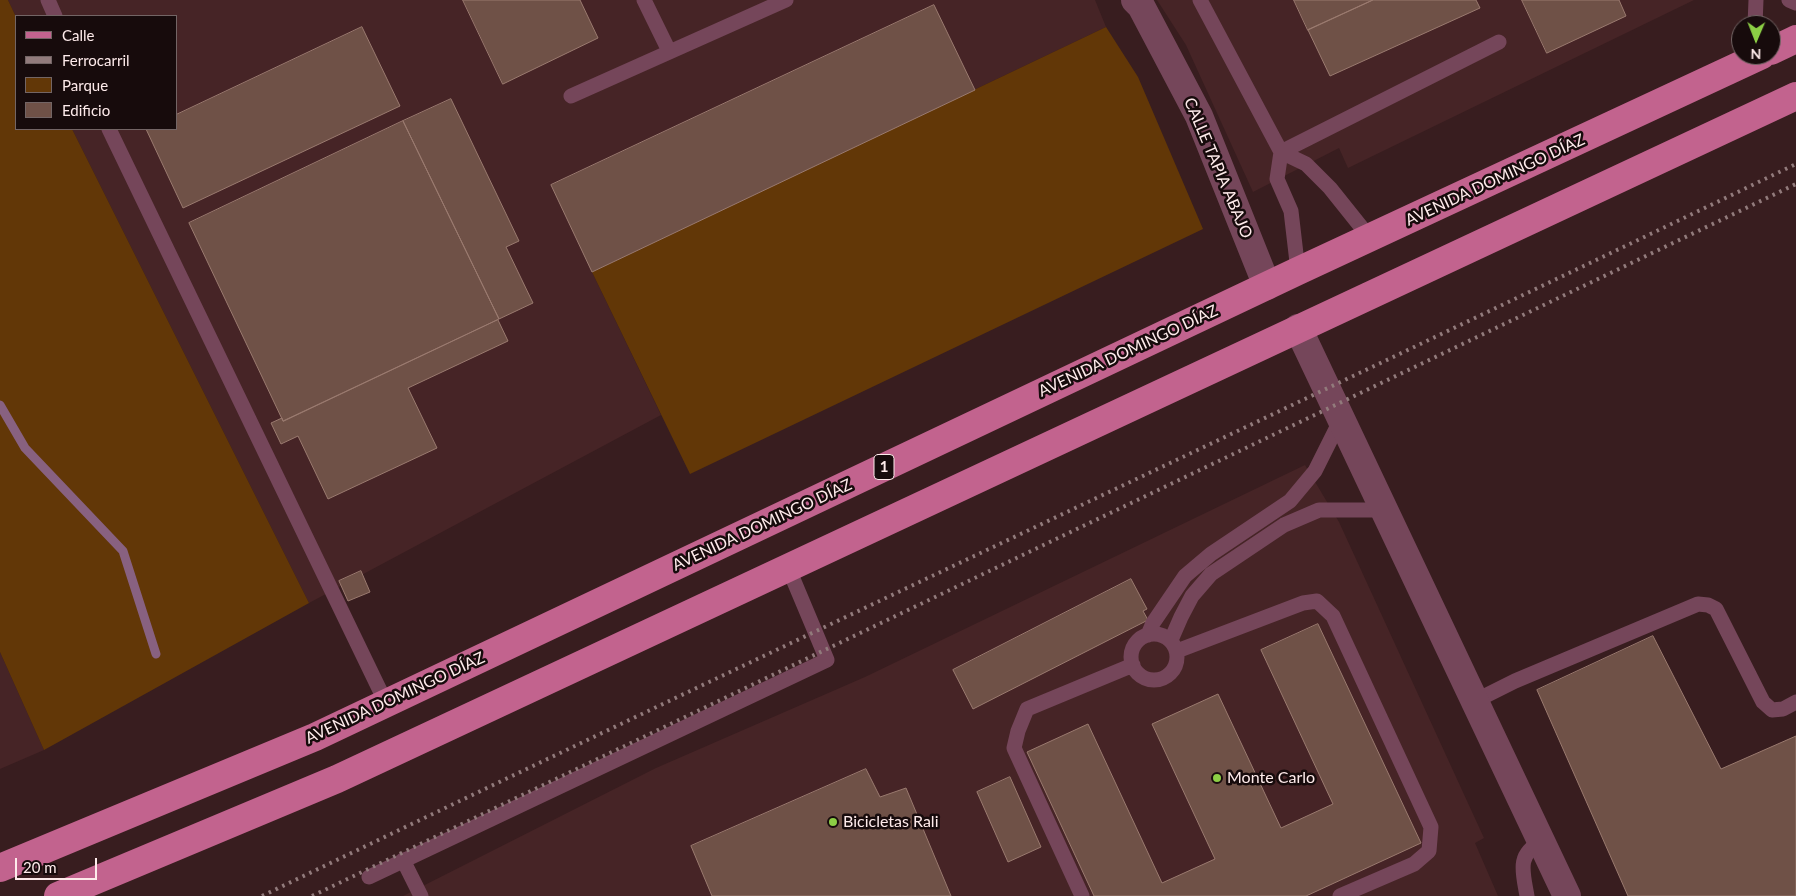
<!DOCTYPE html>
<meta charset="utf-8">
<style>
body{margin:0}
#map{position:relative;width:1796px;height:896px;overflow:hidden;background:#381d1f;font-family:Lato,sans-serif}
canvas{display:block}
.legend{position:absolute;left:15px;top:15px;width:162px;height:115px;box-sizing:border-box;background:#170b0c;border:1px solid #736565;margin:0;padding:6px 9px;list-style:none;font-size:15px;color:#feebeb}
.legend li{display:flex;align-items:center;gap:10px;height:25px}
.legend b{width:25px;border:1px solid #736565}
.north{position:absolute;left:1731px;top:15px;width:50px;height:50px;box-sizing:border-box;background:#170b0c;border:1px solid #736565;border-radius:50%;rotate:181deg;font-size:14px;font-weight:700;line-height:20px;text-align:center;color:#feebeb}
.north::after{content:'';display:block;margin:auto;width:18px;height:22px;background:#8cce45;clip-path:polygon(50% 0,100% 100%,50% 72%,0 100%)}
.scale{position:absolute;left:15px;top:858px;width:82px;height:22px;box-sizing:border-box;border:2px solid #feebeb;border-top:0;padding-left:6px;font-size:15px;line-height:18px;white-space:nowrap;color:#feebeb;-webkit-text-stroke:4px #170b0c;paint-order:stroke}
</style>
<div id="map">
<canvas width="1796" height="896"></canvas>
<ul class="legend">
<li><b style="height:6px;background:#c2638e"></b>Calle</li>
<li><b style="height:6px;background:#927b7c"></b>Ferrocarril</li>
<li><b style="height:14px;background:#623707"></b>Parque</li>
<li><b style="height:14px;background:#6f5147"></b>Edificio</li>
</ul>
<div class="north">N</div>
<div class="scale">20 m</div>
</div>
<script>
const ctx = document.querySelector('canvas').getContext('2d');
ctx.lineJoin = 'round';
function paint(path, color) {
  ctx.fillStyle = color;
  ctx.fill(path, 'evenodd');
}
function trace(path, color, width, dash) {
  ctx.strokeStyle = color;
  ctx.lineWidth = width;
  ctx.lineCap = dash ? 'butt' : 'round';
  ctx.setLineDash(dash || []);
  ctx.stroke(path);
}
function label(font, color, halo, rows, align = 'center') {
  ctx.font = font + ' Lato,sans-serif';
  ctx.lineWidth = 5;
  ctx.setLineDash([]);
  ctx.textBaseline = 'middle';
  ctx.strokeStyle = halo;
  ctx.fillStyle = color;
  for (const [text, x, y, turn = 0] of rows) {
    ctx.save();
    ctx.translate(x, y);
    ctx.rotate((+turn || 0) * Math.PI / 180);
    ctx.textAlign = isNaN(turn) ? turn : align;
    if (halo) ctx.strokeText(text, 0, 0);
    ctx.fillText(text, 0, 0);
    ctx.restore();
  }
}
paint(new Path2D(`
 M8,0H1095L1106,27L592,272L661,415L309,603L72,129H176V16L16,17Z
 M1157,0H1694L1348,168L1339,148L1253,192L1186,45Z
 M1305,465L1339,522L1484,838L1475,843L1498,896H403L656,768L865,677Z
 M0,652L44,750L0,769Z`), '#462426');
paint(new Path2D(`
 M0,0H8L16,17V129H72L309,603L44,750L0,652Z
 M1106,27L1138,77L1203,229L690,474L592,272Z`), '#623707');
trace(new Path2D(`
 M0,405L25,448L123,551L156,654`), '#886180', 9);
const building = new Path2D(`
 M463,0H580L598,38L503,84Z
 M1294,0H1373L1308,30Z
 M1373,0H1476L1480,8L1330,76L1308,30Z
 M1522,0H1619L1626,16L1547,53Z
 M934,5L975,90L592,272L551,185Z
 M362,27L400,106L183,208L146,129H176V115Z
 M451,99L519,241L506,247L533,303L499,319L403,121Z
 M403,121L499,319L283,421L189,223Z
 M498,320L508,341L408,388L437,448L328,499L298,436L281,444L271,423L282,418L283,421Z
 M361,571L370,592L348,601L339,581Z
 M1131,579L1147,609L1143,611L1148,620L973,709L953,670Z
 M1318,624L1421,843L1306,896H1094L1027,752L1088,724L1162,883L1215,859L1152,724L1218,694L1281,828L1333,804L1261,650Z
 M1653,636L1721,769L1796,736V896H1628L1537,690Z
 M866,769L880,797L906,788L951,896H712L691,846Z
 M1010,777L1041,847L1008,862L977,792Z`);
paint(building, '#6f5147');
trace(building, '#9a7a6f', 1);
trace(new Path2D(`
 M48,0L55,16
 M644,0L669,51
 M1200,0L1281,152L1277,179L1291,211L1298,271
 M1789,0L1796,3
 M1755,25L1756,0
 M571,96L786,0
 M109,129L386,703
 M1281,152L1499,42
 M1281,152L1306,164L1330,188L1370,238
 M1131 657a23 23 0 1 1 46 0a23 23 0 1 1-46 0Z
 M1148,635L1153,623L1185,576L1211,554L1290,501L1315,471L1341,419
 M1171,640L1181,617L1192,596L1211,574L1284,525L1319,510H1383
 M1177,651L1303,603L1317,601L1333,616L1431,827L1429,851L1414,864L1340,896
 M1475,701L1515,681L1698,604L1708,605L1716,609L1763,702L1772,710L1783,709L1796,702
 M403,860L421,896
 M369,877L827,660L788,567
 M1082,896L1014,748L1018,731L1027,709L1133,665
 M1527,896C1523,872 1516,855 1541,842`), '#75465a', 15);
trace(new Path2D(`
 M1135,0L1141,6L1199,116L1267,286`), '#75465a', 28);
trace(new Path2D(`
 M1298,328L1567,896`), '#75465a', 28);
trace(new Path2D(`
 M1771,51L1796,39
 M0,868L315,737L1298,271L1762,55
 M58,896L337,779L1796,96`), '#c2638e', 28);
trace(new Path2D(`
 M262,896C772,650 1286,410 1796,164
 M312,896L1796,184`), '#927b7c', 4, [2.5, 5]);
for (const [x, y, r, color] of [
 [1217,778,5,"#8cce45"],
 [833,822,5,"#8cce45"]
]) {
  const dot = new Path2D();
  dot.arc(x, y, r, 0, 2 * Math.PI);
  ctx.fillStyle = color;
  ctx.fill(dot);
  trace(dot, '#170b0c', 2);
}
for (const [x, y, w] of [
 [884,467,20]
]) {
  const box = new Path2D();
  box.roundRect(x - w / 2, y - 12.5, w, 25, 4);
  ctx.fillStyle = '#170b0c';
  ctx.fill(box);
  trace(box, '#feebeb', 1);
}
label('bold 15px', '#feebeb', null, [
 ["1",884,467]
]);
label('16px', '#feebeb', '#170b0c', [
 ["CALLE TAPIA ABAJO",1218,168,67],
 ["AVENIDA DOMINGO DÍAZ",1495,180,-25],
 ["AVENIDA DOMINGO DÍAZ",1128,351,-25],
 ["AVENIDA DOMINGO DÍAZ",762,525,-25],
 ["AVENIDA DOMINGO DÍAZ",395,698,-25]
]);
label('16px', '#feebeb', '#170b0c', [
 ["Monte Carlo",1227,778],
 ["Bicicletas Rali",843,822]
], 'left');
</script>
